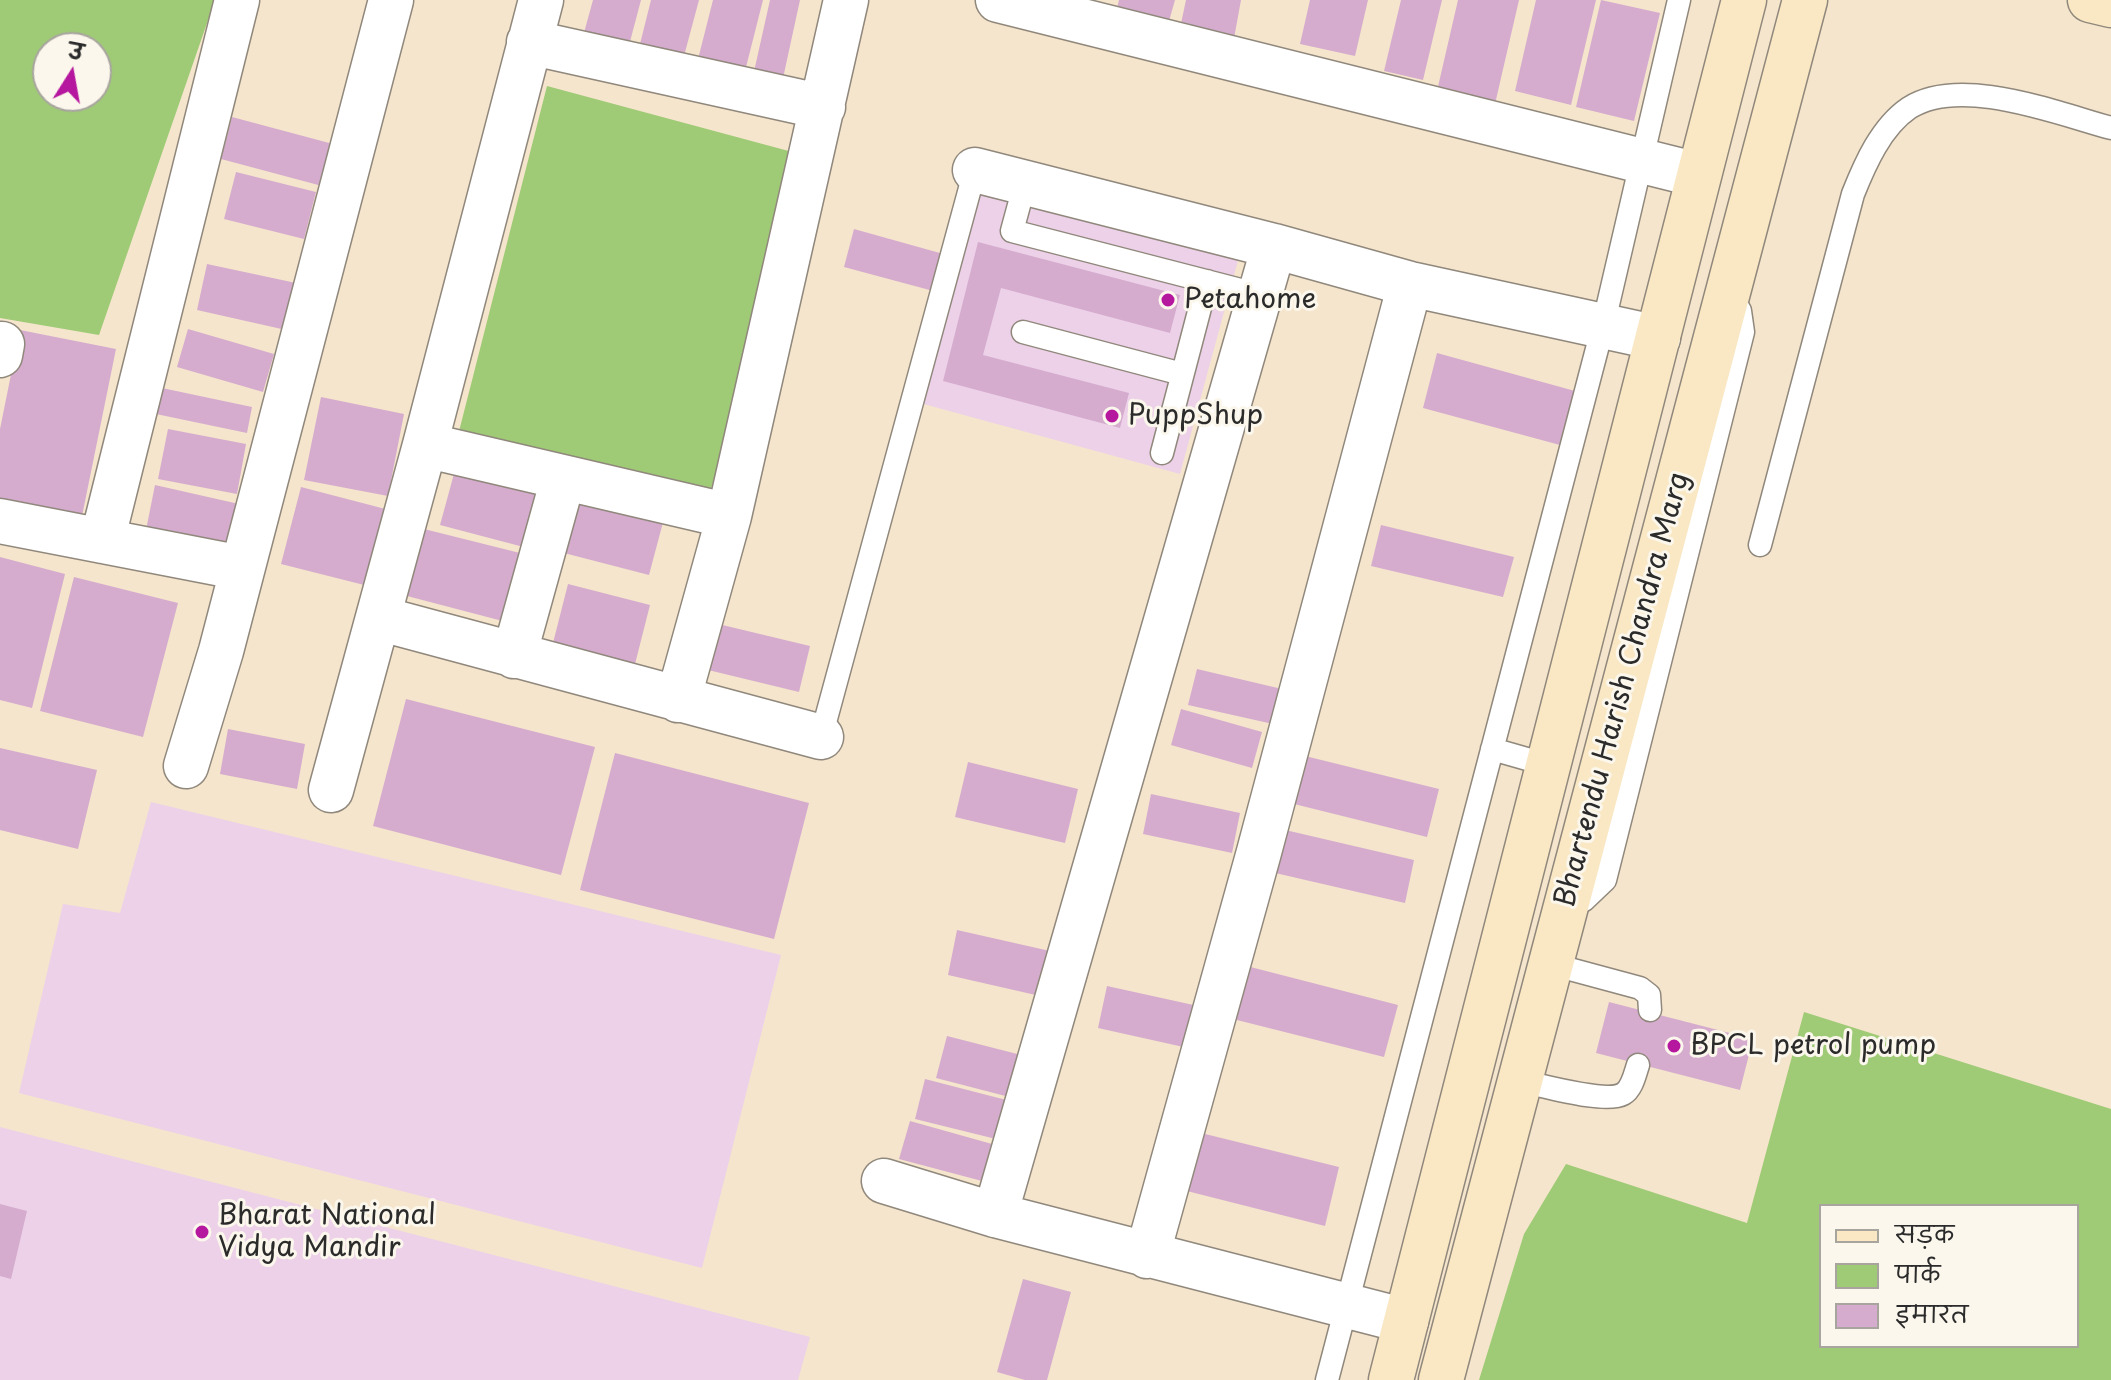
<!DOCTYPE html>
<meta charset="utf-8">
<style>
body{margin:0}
#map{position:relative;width:2111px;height:1380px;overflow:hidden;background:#f5e5cc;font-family:"Playpen Sans","Playpen Sans Deva",sans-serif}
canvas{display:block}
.legend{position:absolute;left:1819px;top:1204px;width:260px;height:144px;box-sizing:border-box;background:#fbf7ec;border:2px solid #a8a59f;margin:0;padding:10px 14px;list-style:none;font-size:24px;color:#2b2b2b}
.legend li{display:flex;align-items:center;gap:16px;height:40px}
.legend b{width:40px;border:2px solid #a8a59f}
.north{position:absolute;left:32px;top:32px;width:80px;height:80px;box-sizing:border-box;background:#fbf7ec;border:2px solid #a8a59f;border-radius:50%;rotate:11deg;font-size:22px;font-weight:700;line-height:32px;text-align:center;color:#2b2b2b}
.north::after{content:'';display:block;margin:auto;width:28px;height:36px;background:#b5179e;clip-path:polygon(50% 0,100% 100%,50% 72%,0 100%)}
</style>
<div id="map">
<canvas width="2111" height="1380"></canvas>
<ul class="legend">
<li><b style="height:10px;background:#fae7c3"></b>सड़क</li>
<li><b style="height:22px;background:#9fca76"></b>पार्क</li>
<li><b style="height:22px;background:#d5acce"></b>इमारत</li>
</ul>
<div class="north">उ</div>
</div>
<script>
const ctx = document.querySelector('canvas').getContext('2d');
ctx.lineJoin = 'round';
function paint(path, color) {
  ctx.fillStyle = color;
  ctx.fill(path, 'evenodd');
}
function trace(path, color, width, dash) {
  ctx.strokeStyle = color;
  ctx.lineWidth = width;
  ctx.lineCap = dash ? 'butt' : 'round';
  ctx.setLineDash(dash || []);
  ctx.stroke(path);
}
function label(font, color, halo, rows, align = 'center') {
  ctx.font = font + ' "Playpen Sans",sans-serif';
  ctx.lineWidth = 6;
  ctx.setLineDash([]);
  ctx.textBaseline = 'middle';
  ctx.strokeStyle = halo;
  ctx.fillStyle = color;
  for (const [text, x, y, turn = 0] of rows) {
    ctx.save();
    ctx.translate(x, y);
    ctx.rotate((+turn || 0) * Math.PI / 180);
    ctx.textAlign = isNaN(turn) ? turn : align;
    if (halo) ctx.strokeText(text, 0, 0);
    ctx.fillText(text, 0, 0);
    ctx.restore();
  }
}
paint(new Path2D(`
 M980,183L1240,253L1180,474L920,403Z
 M151,802L781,955L702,1268L19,1093L63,904L120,913Z
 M0,1127L810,1337L798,1380H0Z`), '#edd1e9');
paint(new Path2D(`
 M0,0H215L99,335L0,318ZM48,48H96V96H48Z
 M547,86L811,157L703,515L454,451Z
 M1804,1012L2111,1109V1380H1479L1524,1234L1566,1164L1747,1223ZM2077,1206V1346H1821V1206Z`), '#9fca76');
paint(new Path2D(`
 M593,0H641L627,53L582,40Z
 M651,0H699L680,71L636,60Z
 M713,0H763L741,87L694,75Z
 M770,0H800L780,92L751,85Z
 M1119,0H1175L1167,28L1115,16Z
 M1186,0H1241L1233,44L1179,33Z
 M1310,0H1368L1355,56L1300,44Z
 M1401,0H1442L1423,80L1384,71Z
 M1458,0H1519L1495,104L1437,91Z
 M1536,0H1596L1571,105L1515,91Z
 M1601,0L1660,13L1634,121L1576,107Z
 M232,117L333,144L322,186L221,159Z
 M236,172L316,192L304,239L224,219Z
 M854,229L947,255L937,292L844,267Z
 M978,242L1180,295L1170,333L1001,288L983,355L1129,393L1120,428L943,381Z
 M207,264L296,283L286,330L197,310Z
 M188,329L274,354L263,392L177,367Z
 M20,330L116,349L81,521L0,505V429Z
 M1437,353L1575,391L1560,445L1423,408Z
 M162,388L252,407L247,433L156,414Z
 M321,397L404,414L388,496L304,480Z
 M168,429L246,444L237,494L158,479Z
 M455,470L550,496L535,550L440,525Z
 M155,485L239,504L228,549L146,530Z
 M301,487L393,511L372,587L281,564Z
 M581,489L666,511L649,575L564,553Z
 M1381,525L1514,557L1503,597L1371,566Z
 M424,529L532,556L514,624L407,596Z
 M0,557L65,574L32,708L0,700Z
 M74,577L178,603L143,737L40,711Z
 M568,584L650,605L635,664L553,643Z
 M714,623L810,646L799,692L704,669Z
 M1197,669L1282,689L1273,724L1188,705Z
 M406,699L595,747L561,875L373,826Z
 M1181,709L1262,732L1252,768L1171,745Z
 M228,729L305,744L297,789L220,774Z
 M0,748L97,770L78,849L0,830Z
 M615,753L809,803L774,939L580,890Z
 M1297,754L1439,789L1427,837L1286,802Z
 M968,762L1078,789L1065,843L955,817Z
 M1151,794L1240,813L1232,853L1143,834Z
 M1281,829L1414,860L1405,903L1271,872Z
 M957,930L1050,951L1040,996L948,975Z
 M1235,963L1398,1005L1384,1057L1221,1016Z
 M1107,986L1198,1006L1188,1048L1098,1028Z
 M1609,1002L1753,1039L1740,1090L1596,1053Z
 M947,1036L1029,1057L1017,1099L936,1078Z
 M925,1079L1018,1103L1008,1142L915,1119Z
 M910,1121L992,1144L982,1181L899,1159Z
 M1193,1131L1339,1167L1325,1226L1179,1189Z
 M0,1204L27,1211L11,1279L0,1276Z
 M1023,1279L1071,1292L1047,1380H1025L997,1372Z`), '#d5acce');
const service = new Path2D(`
 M1025,183L1012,231L1260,295
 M1023,332L1182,374
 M1162,453L1207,281
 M1760,545L1853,194C1865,164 1881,127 1909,108C1960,75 2056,113 2111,128
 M821,737L975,170
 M1492,749L1548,765
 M1566,909L1584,900L1605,880L1743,332L1740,311L1731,295
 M1551,964L1640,988L1649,995L1650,1010
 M1520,1081C1542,1085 1605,1104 1623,1094C1632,1089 1635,1074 1638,1065
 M1327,1380L1603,326L1679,0`);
const minor = new Path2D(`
 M998,0L1698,175
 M529,42L823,107
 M975,170L1274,246L1410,284L1658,338
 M0,355L2,344
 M425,445L729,516
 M0,521L242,568
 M102,541L237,0
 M378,618L821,737
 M514,656L563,479
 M678,700L729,516L846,0
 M186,766L221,651L391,0
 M331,790L425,445L541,0
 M884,1181L995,1215L1406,1321
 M995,1215L1274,246
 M1147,1256L1259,852L1410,284`);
const secondary = new Path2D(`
 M2090,0L2111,5
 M1391,1380L1744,0
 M1441,1380L1805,0`);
trace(service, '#90887c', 25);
trace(minor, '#90887c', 47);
trace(secondary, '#90887c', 47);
trace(service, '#fff', 22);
trace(minor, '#fff', 44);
trace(secondary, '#fae7c3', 44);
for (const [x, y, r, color] of [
 [1168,300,8,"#b5179e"],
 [1112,416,8,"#b5179e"],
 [1674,1046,8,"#b5179e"],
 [202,1232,8,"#b5179e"]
]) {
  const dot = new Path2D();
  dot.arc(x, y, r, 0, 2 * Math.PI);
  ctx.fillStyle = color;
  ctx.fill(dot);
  trace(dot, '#fbf7ec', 3);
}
label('28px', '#2b2b2b', '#fbf7ec', [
 ["Petahome",1184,300],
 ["PuppShup",1128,416],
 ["BPCL petrol pump",1690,1046],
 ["Bharat National",218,1216],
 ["Vidya Mandir",218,1248]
], 'left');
label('28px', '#2b2b2b', '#fbf7ec', [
 ["Bhartendu Harish Chandra Marg",1623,690,-75]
]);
</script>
